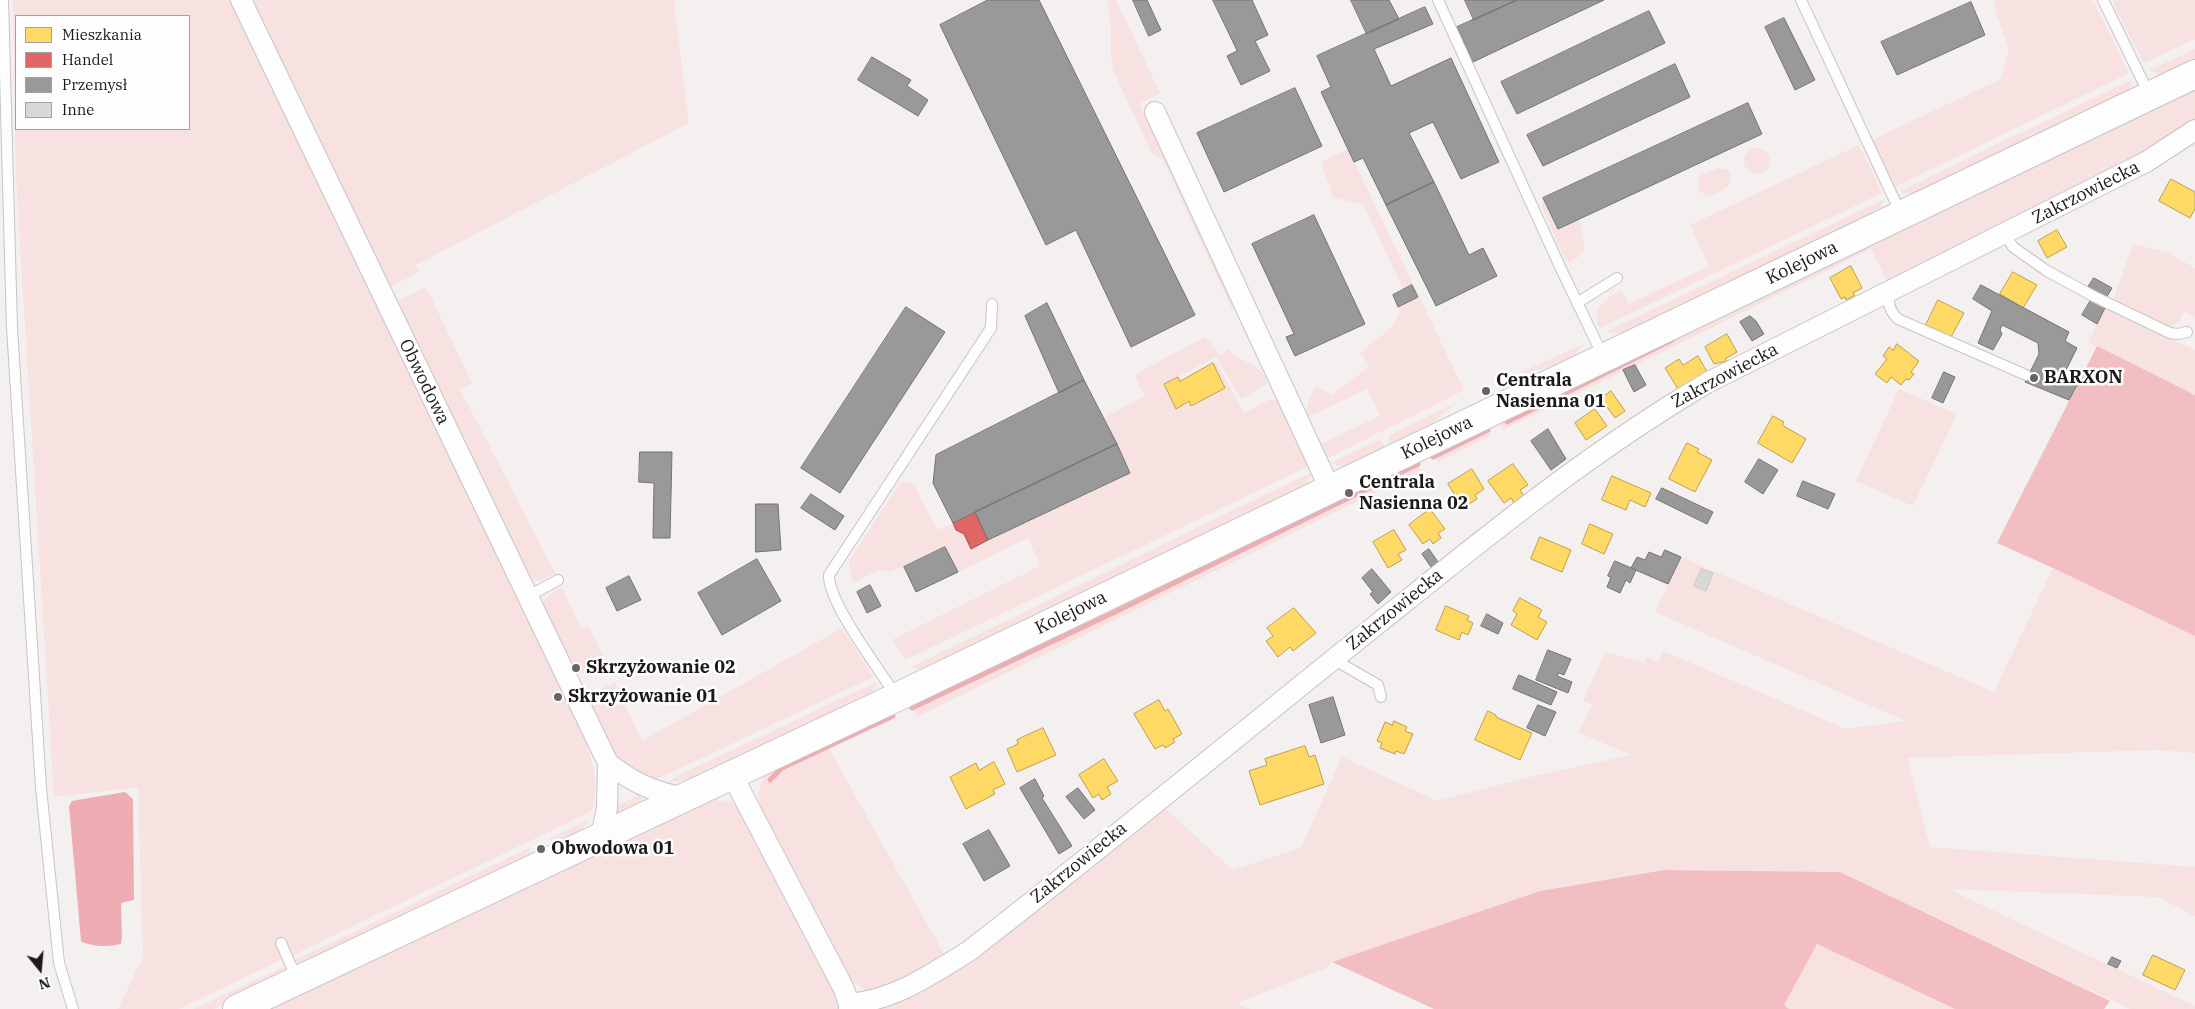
<!DOCTYPE html>
<meta charset="utf-8">
<style>
body{margin:0}
#map{position:relative;width:2195px;height:1009px;overflow:hidden;background:#f4f0f0;font-family:"IBM Plex Serif",serif}
canvas{display:block}
.legend{position:absolute;left:15px;top:15px;width:175px;height:115px;box-sizing:border-box;background:#fefdfd;border:1px solid #a3a2a2;margin:0;padding:6px 9px;list-style:none;font-size:15px;color:#1b1919}
.legend li{display:flex;align-items:center;gap:10px;height:25px}
.legend b{width:25px;border:1px solid #a3a2a2}
.north{position:absolute;left:15px;top:944px;width:50px;height:50px;-webkit-text-stroke:4px #fefdfd;paint-order:stroke;rotate:163deg;font-size:14px;font-weight:700;line-height:20px;text-align:center;color:#1b1919}
.north::after{content:'';display:block;margin:auto;width:18px;height:22px;background:#1b1919;clip-path:polygon(50% 0,100% 100%,50% 72%,0 100%)}
</style>
<div id="map">
<canvas width="2195" height="1009"></canvas>
<ul class="legend">
<li><b style="height:14px;background:#ffd966"></b>Mieszkania</li>
<li><b style="height:14px;background:#e06666"></b>Handel</li>
<li><b style="height:14px;background:#999"></b>Przemysł</li>
<li><b style="height:14px;background:#dad7d7"></b>Inne</li>
</ul>
<div class="north">N</div>
</div>
<script>
const ctx = document.querySelector('canvas').getContext('2d');
ctx.lineJoin = 'round';
function paint(path, color) {
  ctx.fillStyle = color;
  ctx.fill(path, 'evenodd');
}
function trace(path, color, width, dash) {
  ctx.strokeStyle = color;
  ctx.lineWidth = width;
  ctx.lineCap = dash ? 'butt' : 'round';
  ctx.setLineDash(dash || []);
  ctx.stroke(path);
}
function label(font, color, halo, rows, align = 'center') {
  ctx.font = font + ' "IBM Plex Serif",serif';
  ctx.lineWidth = 5;
  ctx.setLineDash([]);
  ctx.textBaseline = 'middle';
  ctx.strokeStyle = halo;
  ctx.fillStyle = color;
  for (const [text, x, y, turn = 0] of rows) {
    ctx.save();
    ctx.translate(x, y);
    ctx.rotate((+turn || 0) * Math.PI / 180);
    ctx.textAlign = isNaN(turn) ? turn : align;
    if (halo) ctx.strokeText(text, 0, 0);
    ctx.fillText(text, 0, 0);
    ctx.restore();
  }
}
paint(new Path2D(`
 M13,0H231L564,694C581,730 604,770 592,811L293,955L285,939L276,944L283,959L179,1009H118L143,957L138,787L54,797L16,178ZM16,16H189V129H16Z
 M252,0H674L689,123L416,265L419,272L390,287Z
 M1107,0H1116L1160,93L1139,104L1237,310L1232,309L1163,160L1151,152L1113,70C1108,47 1114,23 1107,0Z
 M1994,0H2090L2096,6L2129,73L1895,187L1872,140L2001,79L2009,49L1997,15Z
 M2114,0H2195V39L2144,63L2114,6Z
 M2195,49V60L2160,75L2150,70Z
 M2131,80L2129,91L1920,192L1905,194L1900,191Z
 M2195,84V123L2189,129L1889,285L1871,249L1503,430L1498,420Z
 M1859,145L1882,193L1600,328L1598,326C1592,306 1607,298 1622,290L1629,304L1709,266L1690,225Z
 M1744 161a13 13 0 1 1 26 0a13 13 0 1 1-26 0Z
 M1348,149L1464,390L1328,458L1321,444L1380,416L1367,389L1308,417C1305,404 1310,396 1316,386L1332,395L1370,366L1360,353L1392,327L1399,314V307L1412,285L1403,289L1364,205L1333,197L1321,162Z
 M1718,168L1728,170L1730,174V184C1724,191 1715,195 1706,196L1700,191L1697,180L1701,175Z
 M1543,198L1558,229L1579,220L1585,249C1580,255 1577,260 1569,262L1564,258L1542,207Z
 M1885,199L1878,212L1622,334L1605,332Z
 M2133,244L2166,252L2195,268V317L2184,312L2177,323L2168,327L2113,301Z
 M426,287L472,383L460,389L555,573C546,578 538,585 529,577L442,399L397,301Z
 M2105,308L2195,350V395L2088,342Z
 M1205,337L1221,355L1228,349C1240,363 1264,364 1267,384L1241,399L1216,357L1164,384L1176,409L1189,401L1192,406L1225,388L1213,363L1216,362L1244,413L1269,400H1278L1309,466L905,660L892,640L1040,566L1028,538L958,572L945,547L904,567L888,572L879,570L854,582C850,574 848,568 850,559L901,482H910L914,486L938,530L953,523L956,530L964,534L972,548L1111,483L1130,473L1103,418L1145,396L1134,375Z
 M1583,344C1571,367 1539,369 1516,375Z
 M1899,389L1957,414L1913,506L1856,481Z
 M1456,403L1431,425L1392,445L1388,436Z
 M1485,424L1491,436L1437,462L1430,451Z
 M1380,439L1385,448C1370,455 1347,473 1331,463Z
 M1415,461L1421,470L917,717L908,701Z
 M1312,472L1307,485L928,668L915,669L911,667Z
 M1681,557L1994,692L2053,568L2195,636V753L2155,750L1907,758L1930,847L2195,867V916L2158,897L1948,889L2195,1006V1009H2130L1840,872L1664,870L1540,891L1332,962L1326,968L1237,1003L1250,1009H877L886,1005L1162,805L1232,870L1301,848L1342,757L1437,801L1530,777L1631,755L1578,732L1593,705L1583,701L1605,652L1645,663L1647,657L1659,662L1663,651L1846,729L1906,721L1655,612Z
 M561,586L581,628L589,627L607,665L579,674L574,669L541,607L543,601Z
 M842,628L873,677L653,781C645,777 635,774 628,769C615,759 591,713 590,697L593,693L615,682L642,741Z
 M876,682L873,691L866,697L692,780L669,782L677,776Z
 M824,740L944,954L895,986L867,991L852,982L761,812L758,794L765,774Z
 M639,795L642,799L639,805L619,813L616,812L614,807Z
 M715,799L734,803L742,812L836,992L838,1009H269L703,801Z
 M589,819L580,833L553,847L549,839Z
 M529,848L533,857L300,966L295,960Z
 M1817,944L1955,1009H1789L1783,1006Z
 M285,966L286,974L214,1009H194Z`), '#f7e1e1');
paint(new Path2D(`
 M2097,346L2195,395V636L2053,568L1997,543Z
 M1664,870L1840,872L2110,1001L2104,1009H1955L1817,944L1784,1005L1789,1009H1434L1332,962L1540,891Z`), '#f3bec2');
paint(new Path2D(`
 M125,792L133,799L134,900L121,903L122,937L121,944C110,947 90,947 81,941L69,806L72,801L77,800Z`), '#eeadb2');
const homes = new Path2D(`
 M2171,179L2195,192V209L2190,218L2159,201Z
 M2057,230L2067,247L2047,258L2038,241Z
 M1851,266L1862,288L1853,293L1855,295L1846,300L1845,297L1841,299L1830,278Z
 M2013,272L2037,285L2023,308L2000,294Z
 M1938,300L1964,313L1951,337L1926,325Z
 M1727,334L1737,352L1725,359L1727,361L1714,364L1705,347Z
 M1897,344L1919,361L1911,372L1914,374L1909,380L1906,379L1901,385L1891,377L1887,383L1875,374L1887,359L1883,356L1889,347L1893,350Z
 M1698,356L1707,372L1678,389L1665,368L1679,359L1683,365Z
 M1213,363L1225,388L1191,406L1189,401L1176,409L1164,384L1178,377L1180,381Z
 M1611,391L1625,411L1615,418L1601,399Z
 M1595,409L1607,426L1586,440L1575,423Z
 M1773,416L1784,422L1782,425L1806,439L1792,463L1758,443Z
 M1687,443L1699,449L1697,452L1712,460L1695,492L1669,479Z
 M1513,464L1528,485L1520,490L1524,496L1514,503L1511,498L1504,503L1488,481Z
 M1472,469L1484,489L1475,495L1477,499L1463,508L1448,484Z
 M1612,476L1651,493L1645,507L1630,500L1626,510L1602,500Z
 M1430,509L1445,529L1438,533L1441,538L1433,544L1430,539L1423,544L1409,525Z
 M1590,524L1613,534L1604,554L1582,544Z
 M1394,530L1406,550L1398,554L1402,560L1388,568L1373,542Z
 M1540,537L1571,550L1562,572L1531,559Z
 M1520,598L1542,610L1538,617L1547,622L1537,640L1511,625L1517,614L1513,611Z
 M1446,606L1469,616L1467,620L1473,623L1468,635L1462,632L1459,640L1436,630Z
 M1294,608L1316,633L1293,651L1290,647L1278,657L1266,641L1273,636L1267,628Z
 M1159,700L1165,711L1168,709L1182,734L1173,739L1175,742L1165,748L1163,745L1155,749L1134,714Z
 M1488,711L1496,715V717L1532,733L1520,760L1475,740Z
 M1394,721L1407,727L1405,731L1413,734L1404,754L1396,751L1395,754L1380,748L1382,743L1377,741L1385,722L1392,725Z
 M1043,728L1056,755L1017,772L1007,749L1018,744L1017,740Z
 M1305,746L1309,757L1315,755L1324,784L1260,805L1249,771L1267,765L1265,759Z
 M1104,759L1118,781L1107,787L1111,794L1102,800L1099,794L1093,798L1079,775Z
 M994,762L1005,784L993,790L995,794L966,809L950,777L976,763L979,770Z
 M2153,955L2185,970L2175,990L2143,975Z`);
paint(homes, '#ffd966');
trace(homes, '#bb9f4f', 1);
const shops = new Path2D(`
 M975,512L988,540L971,549L964,534L956,530L953,523Z`);
paint(shops, '#e06666');
trace(shops, '#a54f4f', 1);
const industry = new Path2D(`
 M988,0H1039L1195,315L1131,347L1076,230L1046,245L940,25Z
 M1133,0H1147L1161,30L1149,36Z
 M1213,0H1252L1268,35L1255,41L1270,71L1241,85L1227,56L1237,51Z
 M1351,0H1389L1399,19L1367,34Z
 M1465,0H1517L1474,20Z
 M1517,0H1604L1473,62L1457,27Z
 M1971,2L1985,35L1897,75L1881,42Z
 M1425,7L1433,24L1374,49L1391,86L1451,58L1499,162L1461,179L1433,122L1409,133L1434,182L1386,205L1363,158L1354,162L1321,92L1331,87L1317,56Z
 M1649,11L1665,43L1517,114L1501,82Z
 M1784,18L1815,80L1795,90L1765,27Z
 M872,57L911,80L907,86L928,100L918,116L858,80Z
 M1675,64L1690,97L1543,166L1527,135Z
 M1295,88L1322,146L1224,192L1197,133Z
 M1748,103L1762,134L1558,229L1543,198Z
 M1434,182L1469,255L1483,248L1497,276L1436,306L1386,205Z
 M1314,215L1365,324L1295,356L1286,337L1294,334L1252,244Z
 M2094,278L2112,288L2106,298L2088,287Z
 M1412,285L1418,297L1398,307L1393,295Z
 M1981,285L2069,332L2065,341L2077,348L2062,378L2077,385L2069,400L2025,382L2039,354L2038,343L2002,325L2000,330L2002,334L1993,350L1978,343L1992,311L1973,299Z
 M2091,300L2105,308L2097,324L2082,315Z
 M1047,303L1084,380L1059,393L1025,316Z
 M906,307L945,332L840,493L801,468Z
 M1750,316L1756,321L1764,334L1752,341L1740,322Z
 M1635,365L1646,385L1634,392L1623,370Z
 M1944,372L1955,377L1943,403L1932,398Z
 M1084,380L1117,444L953,523L933,483L936,455Z
 M1548,429L1566,459L1551,470L1531,441Z
 M1117,444L1130,473L988,540L975,512Z
 M640,452H672L670,538H653L654,483L639,482Z
 M1759,459L1778,470L1763,494L1745,482Z
 M1803,481L1835,494L1828,509L1797,496Z
 M1662,488L1713,512L1707,524L1656,499Z
 M811,494L844,516L835,530L801,508Z
 M756,504H778L781,550L756,552Z
 M945,547L958,572L916,592L904,567Z
 M1429,549L1438,562L1431,567L1422,554Z
 M1665,550L1681,557L1668,584L1631,568L1637,557L1645,560L1649,552L1661,557Z
 M757,559L781,601L722,635L698,593Z
 M1615,561L1636,570L1630,583L1626,580L1620,593L1607,587L1611,577L1608,576Z
 M1372,569L1391,592L1378,604L1370,594L1373,592L1362,578Z
 M629,576L641,600L617,611L606,588Z
 M870,585L881,606L867,613L857,592Z
 M1487,614L1503,623L1498,634L1481,626Z
 M1548,650L1571,659L1564,675L1559,673L1557,676L1572,682L1568,693L1536,680Z
 M1519,675L1557,692L1551,705L1513,689Z
 M1333,697L1345,735L1321,743L1309,705Z
 M1538,705L1556,712L1545,736L1527,728Z
 M1035,779L1044,796L1042,798L1072,846L1059,854L1020,788Z
 M1078,788L1095,810L1084,819L1066,797Z
 M989,830L1010,866L984,881L963,844Z
 M2112,957L2121,961L2117,968L2108,964Z`);
paint(industry, '#999');
trace(industry, '#737373', 1);
trace(new Path2D(`
 M1507,422L1672,340
 M1433,457L1488,430
 M912,708L1115,612L1418,464
 M770,780L782,768L893,716`), '#eeadb2', 5);
const building = new Path2D(`
 M1702,569L1713,573L1706,591L1694,586Z`);
paint(building, '#dad7d7');
trace(building, '#cac7c7', 1);
const lane = new Path2D(`
 M3,0L12,328L41,788L59,963L73,1009
 M1438,0L1562,271L1603,356
 M1801,0L1901,214
 M2103,0L2149,94
 M2005,234L2013,247L2047,271L2095,297L2170,333L2178,334L2187,332
 M1890,291C1887,302 1889,311 1898,319L2026,375
 M1577,303L1617,278
 M527,597L558,580
 M1333,659L1378,685L1381,697
 M896,696C880,670 828,603 829,575L991,328L992,304
 M281,943L297,979`);
const street = new Path2D(`
 M241,0L608,763L607,808L601,837
 M1155,112L1330,489
 M608,763C633,783 652,791 684,798
 M732,775L844,989L849,1004V1009
 M849,1004C895,1000 932,974 969,951C1106,845 1240,734 1375,626C1482,540 1588,453 1707,383L2146,162L2195,130`);
const secondary = new Path2D(`
 M237,1009L897,697L2195,74`);
trace(lane, '#c7c4c4', 12);
trace(street, '#c7c4c4', 22);
trace(secondary, '#c7c4c4', 30);
trace(lane, '#fdfdfd', 10);
trace(street, '#fdfdfd', 20);
trace(secondary, '#fdfdfd', 28);
for (const [x, y, r, color] of [
 [2034,378,5,"#676464"],
 [1486,391,5,"#676464"],
 [1349,493,5,"#676464"],
 [576,668,5,"#676464"],
 [558,697,5,"#676464"],
 [541,849,5,"#676464"]
]) {
  const dot = new Path2D();
  dot.arc(x, y, r, 0, 2 * Math.PI);
  ctx.fillStyle = color;
  ctx.fill(dot);
  trace(dot, '#fefdfd', 2);
}
label('18px', '#1b1919', '#fefdfd', [
 ["Zakrzowiecka",2086,193,-27],
 ["Kolejowa",1802,263,-26],
 ["Zakrzowiecka",1725,376,-28],
 ["Obwodowa",424,382,64],
 ["Kolejowa",1437,438,-26],
 ["Zakrzowiecka",1395,610,-39],
 ["Kolejowa",1071,613,-26],
 ["Zakrzowiecka",1079,863,-39]
]);
label('bold 18px', '#1b1919', '#fefdfd', [
 ["BARXON",2044,378],
 ["Centrala",1496,381],
 ["Nasienna 01",1496,402],
 ["Centrala",1359,483],
 ["Nasienna 02",1359,504],
 ["Skrzyżowanie 02",586,668],
 ["Skrzyżowanie 01",568,697],
 ["Obwodowa 01",551,849]
], 'left');
</script>
